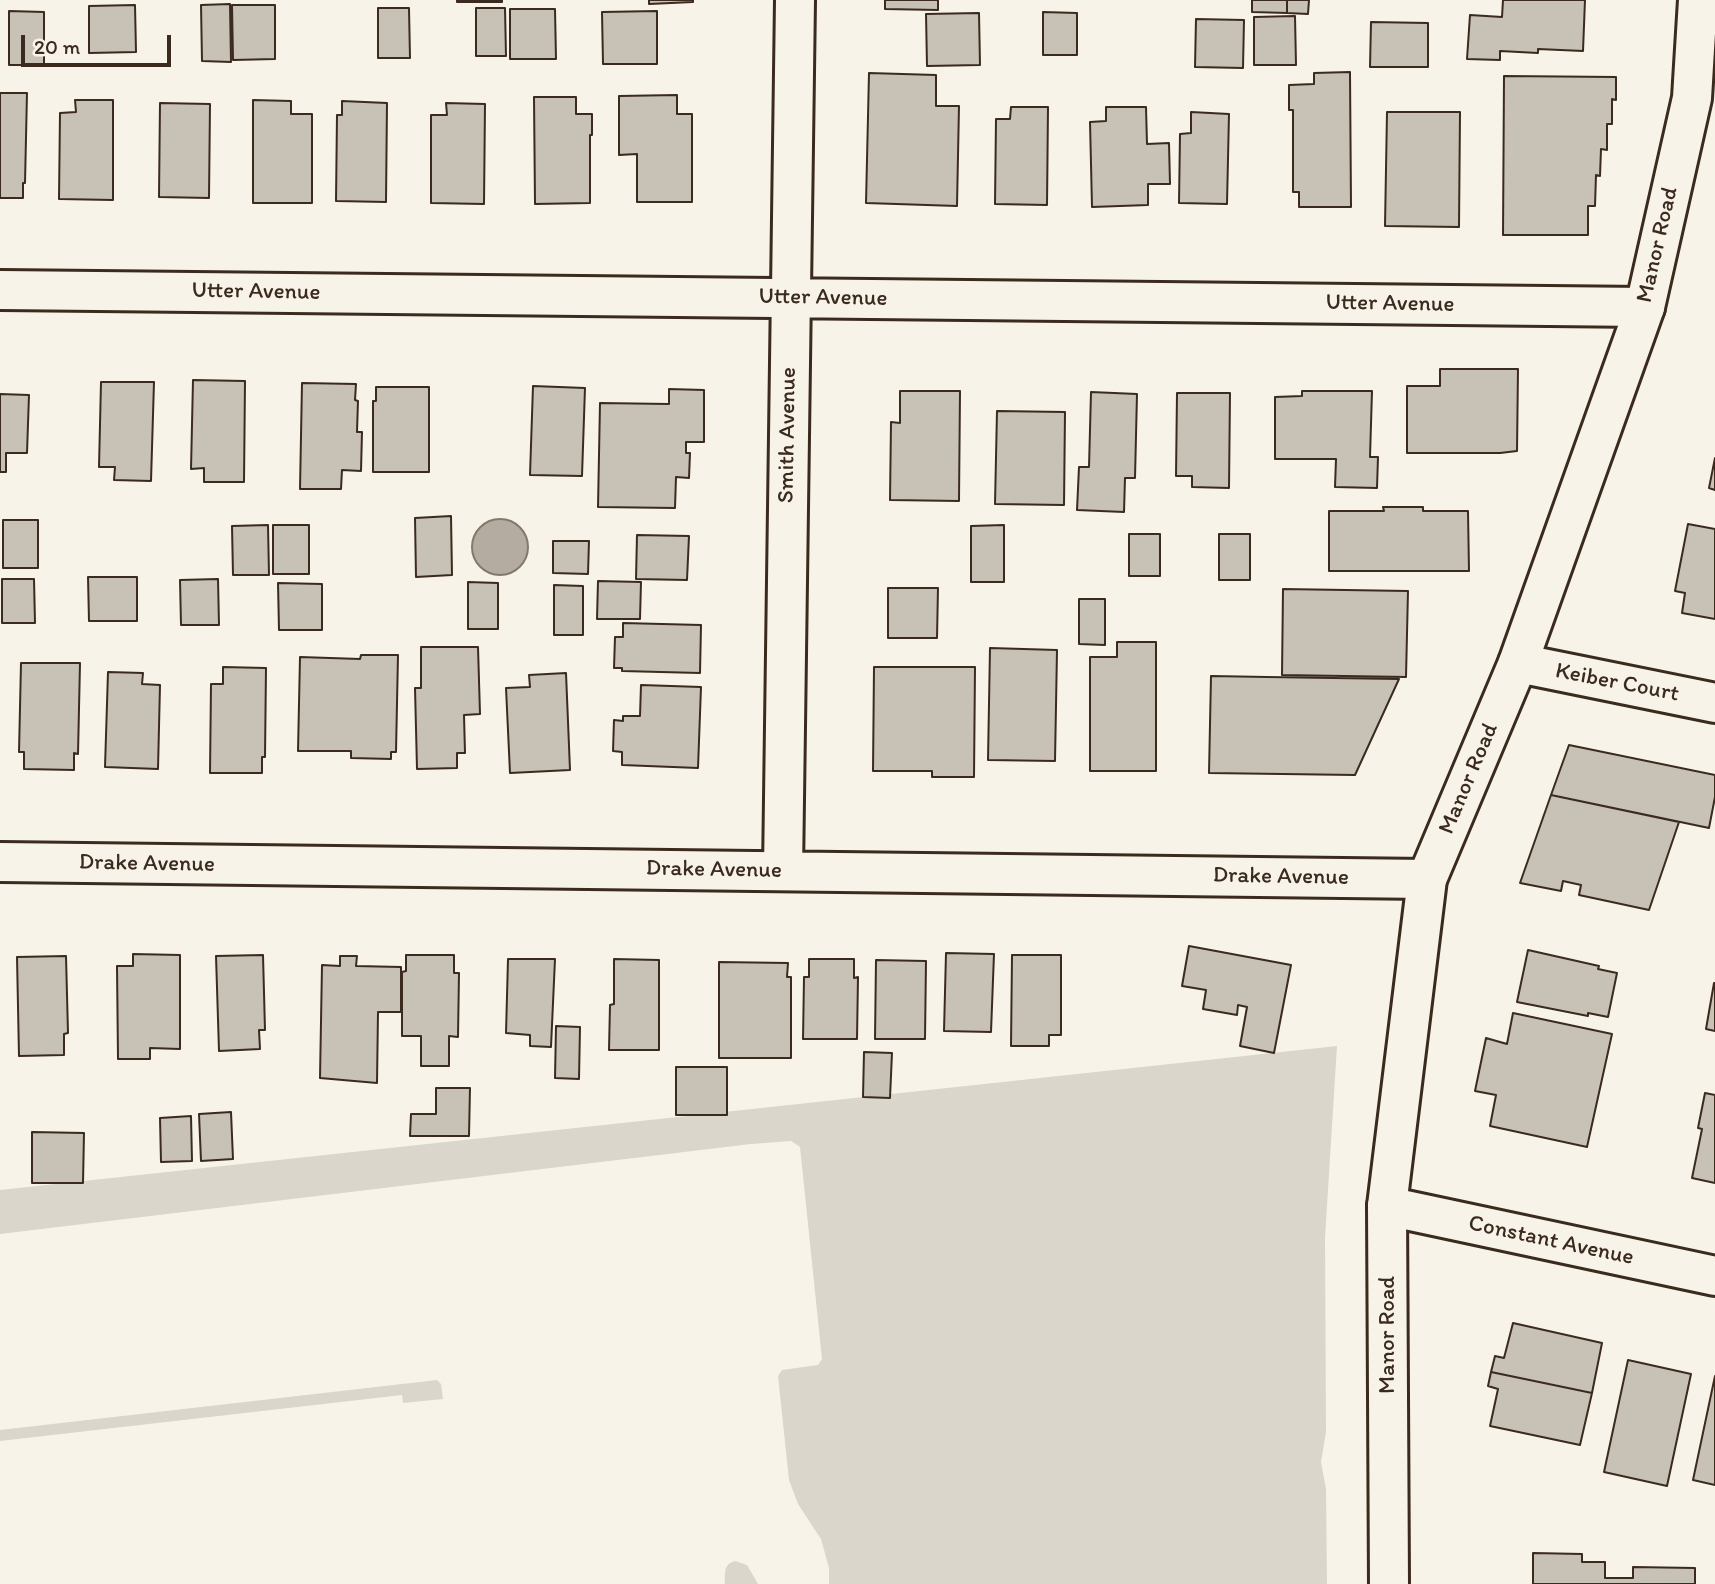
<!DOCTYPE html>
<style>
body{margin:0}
#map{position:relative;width:1715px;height:1584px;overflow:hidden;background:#f7f3e8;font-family:Itim,sans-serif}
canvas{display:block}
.scale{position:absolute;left:21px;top:35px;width:150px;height:32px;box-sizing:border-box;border:4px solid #3b2a1e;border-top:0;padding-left:9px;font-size:21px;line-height:24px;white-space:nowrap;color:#3b2a1e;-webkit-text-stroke:5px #f7f3e8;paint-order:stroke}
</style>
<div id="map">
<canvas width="1715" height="1584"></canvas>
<div class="scale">20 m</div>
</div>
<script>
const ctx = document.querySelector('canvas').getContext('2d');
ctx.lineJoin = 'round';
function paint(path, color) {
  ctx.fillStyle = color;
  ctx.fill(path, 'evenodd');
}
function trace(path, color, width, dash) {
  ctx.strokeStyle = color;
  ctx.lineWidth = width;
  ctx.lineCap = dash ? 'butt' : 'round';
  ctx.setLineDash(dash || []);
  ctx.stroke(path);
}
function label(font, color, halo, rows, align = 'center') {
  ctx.font = font + ' Itim,sans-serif';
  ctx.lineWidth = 6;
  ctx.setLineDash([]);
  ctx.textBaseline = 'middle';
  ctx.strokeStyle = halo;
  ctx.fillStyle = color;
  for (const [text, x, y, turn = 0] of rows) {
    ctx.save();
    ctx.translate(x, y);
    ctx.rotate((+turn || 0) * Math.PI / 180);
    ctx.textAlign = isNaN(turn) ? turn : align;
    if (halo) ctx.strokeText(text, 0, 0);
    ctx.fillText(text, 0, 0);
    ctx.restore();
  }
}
paint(new Path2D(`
 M1337,1046L1325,1238L1326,1432L1321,1462L1326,1489L1327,1584H829V1568L821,1539L798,1504L789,1480L778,1376L782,1370L818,1365L822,1359L800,1147L791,1141L751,1144L0,1234V1190Z
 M437,1380L441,1384L443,1399L403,1403L402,1395L0,1441V1430Z
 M735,1561L747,1565L758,1584H725C725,1574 723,1564 735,1561Z`), '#dbd6cb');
const water = new Path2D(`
 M472 547a28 28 0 1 1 56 0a28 28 0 1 1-56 0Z`);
paint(water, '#b4aca0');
trace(water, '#84786c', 2);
const building = new Path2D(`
 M457,0H502V2H457Z
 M649,0H693V2L649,4Z
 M885,0H938V10L885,9Z
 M1252,0H1287V13L1252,12Z
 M1287,0H1309L1308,14L1287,13Z
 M1503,0H1585L1583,51L1538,49V53L1500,51V60L1467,59L1470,15L1502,17Z
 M230,4L231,62L202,61L201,5Z
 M135,5L136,52L89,53V6Z
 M232,5H275V59L233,60Z
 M378,8H409L410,58H378Z
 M476,8H505L506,56H476Z
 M510,9H555L556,59H510Z
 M9,11L44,12V65H9Z
 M657,11V64H603L602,12Z
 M1043,12L1077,13V55H1043Z
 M979,13L980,65L927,66L926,14Z
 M1295,16L1296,65H1254V17Z
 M1196,19L1244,20L1243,68L1195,67Z
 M1371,22L1428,23V67H1370Z
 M1350,72L1351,207H1299V192H1293V110H1289V85L1314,84V73Z
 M869,73L936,75V106H959L957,206L866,203Z
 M1504,76L1616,77V100L1612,99V124H1607V150L1601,149L1600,176L1596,175L1595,206H1588V235H1503Z
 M0,93H27L25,183H23V198H0Z
 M677,95V114H692V202H637V154L619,155V96Z
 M534,97H576V114H592V135H590V203L535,204Z
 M75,100H113V200L59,199L60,113L76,112Z
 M253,100L291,101V114H312V203H253Z
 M342,101L387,103L386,202L336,201L337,115H342Z
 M160,103L210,104L209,198L159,197Z
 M446,103L485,104L484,204L431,203V115H447Z
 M1011,107H1048L1047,205L995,204L996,119H1010Z
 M1106,107H1146L1147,144L1169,143L1170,184H1148V205L1092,207L1090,122L1106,121Z
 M1191,112L1229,114L1227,204L1179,203L1180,134L1191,133Z
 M1387,112H1460L1459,227L1385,226Z
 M1440,369H1518L1517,451L1500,453H1407V386H1440Z
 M193,380L245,381L244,482H204V468L191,469Z
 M101,382H154L151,481L114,480L115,467H99Z
 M302,383L356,384L355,400L358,401L357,432H362L361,471L342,470L341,489H300Z
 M533,386L585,388L582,476L530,475Z
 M376,387H429V472H373V401H376Z
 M669,389L704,390V442H686V453H690L689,478L676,477L675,508L598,507L600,403L669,404Z
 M900,391H960L959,501L890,500L891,422L900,423Z
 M1302,391H1372L1370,457H1378L1377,488L1335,487L1336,459H1275V397L1302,396Z
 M1091,392L1137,394L1135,478H1125L1124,512L1077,510L1079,467H1089Z
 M1177,393H1230L1229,488L1192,487V476H1176Z
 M0,394L29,395L27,453H6V472H0Z
 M997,411L1065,412L1064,505L995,504Z
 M1715,458V490L1709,488Z
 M1383,507H1423V511H1468L1469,571H1329V511H1384Z
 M451,516L452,575L416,577L415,518Z
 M3,520H38V568H3Z
 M1688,524L1715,529V619L1682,613L1685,593L1675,591Z
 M268,525L269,575H233L232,526Z
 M273,525H309V574H273Z
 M1004,525V582H971V526Z
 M1129,534H1160V576H1129Z
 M1219,534H1250V580H1219Z
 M637,535L689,536L687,580L636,579Z
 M553,541H589L588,574L553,573Z
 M88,577H137V621H89Z
 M2,579H34L35,623H2Z
 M218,579L219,625H181L180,580Z
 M598,581L641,582L640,619H597Z
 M468,582L498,583V629H468Z
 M278,583L322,584V630H279Z
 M554,585L583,586V635H554Z
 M888,588H938L937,638H888Z
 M1283,589L1408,591L1406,677L1282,675Z
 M1079,599H1105V645L1079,644Z
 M623,623L701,625L700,673L622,671V668H614L615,637H623Z
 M1117,642H1156V771H1090V657H1117Z
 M421,647H478L480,714L464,715L465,753H457V768L417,769L415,688H421Z
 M990,648L1057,650L1055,761L988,760Z
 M361,655H398L396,752H391V759L351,758V751H298L300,657L360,659Z
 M21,663H80L78,754L74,753V770L24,769V752H19Z
 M223,667L266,668L265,757H262V773H210L211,684H223Z
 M874,667H975L974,777H932V771H873Z
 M108,672L143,673L142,684L160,685L158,769L105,767Z
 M566,673L570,770L510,773L506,688L530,687L529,675Z
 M1211,676L1267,677L1399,679L1355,775L1209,773Z
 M641,685L701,687L698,768L622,765V752L613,751L614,720L623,721V716H640Z
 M1569,745L1715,775V797L1709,828L1551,795Z
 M1551,795L1679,822L1649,910L1579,895L1581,885L1563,881L1561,891L1520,883Z
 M1189,946L1291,965L1274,1053L1240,1046L1247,1007L1238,1005L1237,1015L1203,1009L1206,990L1182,986Z
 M1528,950L1599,966L1598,969L1617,973L1608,1017L1588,1013V1016L1517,1002Z
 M946,953L994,954L991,1032L944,1031Z
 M133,954L180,955V1049L150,1048V1059H118L117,966H133Z
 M263,955L265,1030H259L260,1049L219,1051L216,956Z
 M406,955H454V973H459L458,1037L449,1036V1066H421V1036H402V972L406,971Z
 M1012,955H1061V1035H1049V1046H1011Z
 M66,956L68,1033L64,1034V1055L19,1056L17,957Z
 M340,956H357L356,966L401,967V1012H378L377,1083L320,1078L322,965L340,966Z
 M508,959H555L551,1047L530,1046V1035L506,1033Z
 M614,959L659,960V1050H609L610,1005L614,1004Z
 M809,959H854V978L858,977L857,1039H803L804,977H809Z
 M876,960L926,961L925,1039H875Z
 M719,962L788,963L787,977H791V1058H719Z
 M1714,983H1715V1031L1706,1029Z
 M1513,1013L1612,1034L1587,1147L1490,1126L1496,1095L1475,1091L1486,1038L1507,1044Z
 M556,1026L580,1027L579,1079L555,1078Z
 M864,1052L892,1053L890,1098L863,1097Z
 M676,1067H727V1115H676Z
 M436,1088H470L469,1136H410L411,1114H436Z
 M1705,1093L1715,1095V1183L1692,1178L1702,1129L1698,1128Z
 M231,1112L233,1159L201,1161L199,1114Z
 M191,1116L192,1161L161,1162L160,1118Z
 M32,1132L84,1133L83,1183H32Z
 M1513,1323L1602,1343L1592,1393L1491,1372L1495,1356L1504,1358Z
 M1628,1360L1691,1374L1667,1486L1604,1472Z
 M1491,1372L1592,1393L1580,1445L1490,1426L1498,1389L1488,1386Z
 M1715,1376V1485L1693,1480Z
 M1533,1553L1582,1554V1562H1605V1578H1633V1567L1695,1568V1584H1533Z`);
paint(building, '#c8c1b6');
trace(building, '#3b2a1e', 2);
const street = new Path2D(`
 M0,290L1645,307
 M1518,663L1715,703
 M0,862L1427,879
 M783,871L795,0
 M1387,1206L1715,1276`);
const secondary = new Path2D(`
 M1389,1584L1387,1206L1427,879L1518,663L1645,307L1692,98L1698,0`);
trace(street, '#3b2a1e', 44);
trace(secondary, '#3b2a1e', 44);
trace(street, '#f7f3e8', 38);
trace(secondary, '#f7f3e8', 38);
label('23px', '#3b2a1e', '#f7f3e8', [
 ["Manor Road",1658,245,-77],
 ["Utter Avenue",256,292,1],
 ["Utter Avenue",823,298,1],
 ["Utter Avenue",1390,304,1],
 ["Smith Avenue",788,435,-89],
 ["Keiber Court",1617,683,11],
 ["Manor Road",1469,779,-67],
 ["Drake Avenue",147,864,1],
 ["Drake Avenue",714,870,1],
 ["Drake Avenue",1281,877,1],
 ["Constant Avenue",1551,1241,12],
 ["Manor Road",1388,1335,-90]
]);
</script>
